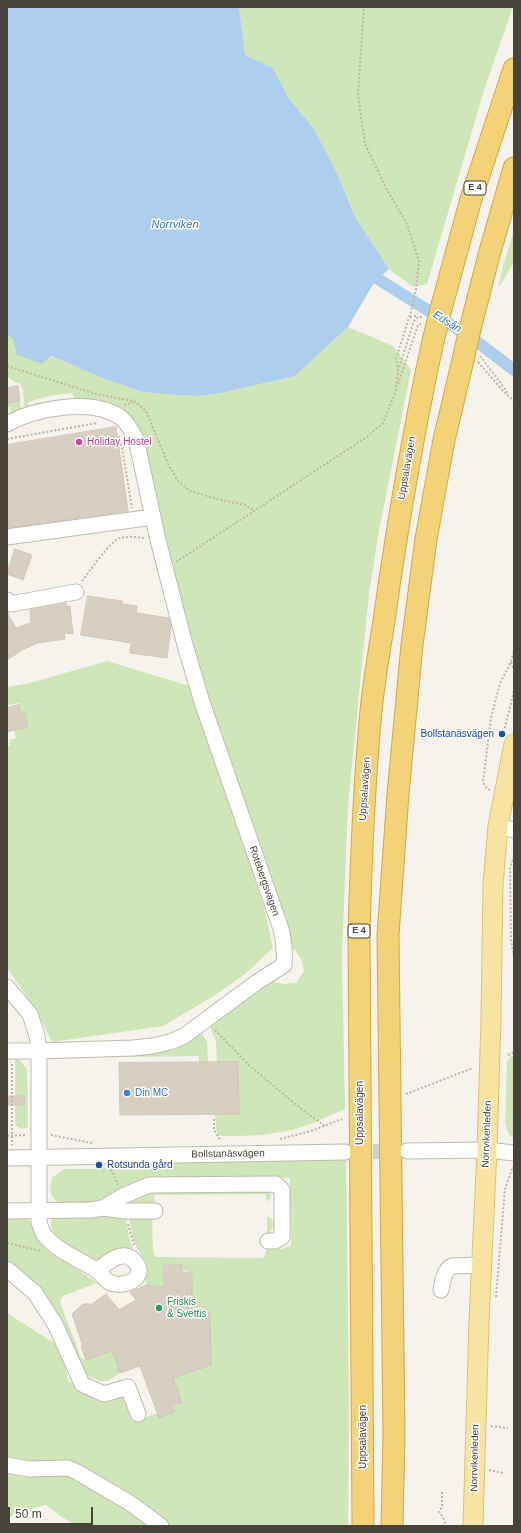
<!DOCTYPE html>
<meta charset="utf-8">
<style>
body{margin:0}
#map{position:relative;width:521px;height:1533px;overflow:hidden;background:#f5f3ec;font-family:Arial,sans-serif}
canvas{display:block}
.frame{position:absolute;inset:0;border:8px solid #49443a;pointer-events:none}
.scale{position:absolute;left:8px;top:1507px;width:85px;height:18px;box-sizing:border-box;border:2px solid #49443a;border-top:0;padding-left:5px;font-size:12px;line-height:14px;white-space:nowrap;color:#49443a;-webkit-text-stroke:3px #fff;paint-order:stroke}
</style>
<div id="map">
<canvas width="521" height="1533"></canvas>
<div class="frame"></div>
<div class="scale">50 m</div>
</div>
<script>
const ctx = document.querySelector('canvas').getContext('2d');
ctx.lineJoin = 'round';
function paint(path, color) {
  ctx.fillStyle = color;
  ctx.fill(path, 'evenodd');
}
function trace(path, color, width, dash) {
  ctx.strokeStyle = color;
  ctx.lineWidth = width;
  ctx.lineCap = dash ? 'butt' : 'round';
  ctx.setLineDash(dash || []);
  ctx.stroke(path);
}
function label(font, color, halo, rows, align = 'center') {
  ctx.font = font + ' Arial,sans-serif';
  ctx.lineWidth = 3;
  ctx.setLineDash([]);
  ctx.textBaseline = 'middle';
  ctx.strokeStyle = halo;
  ctx.fillStyle = color;
  for (const [text, x, y, turn = 0] of rows) {
    ctx.save();
    ctx.translate(x, y);
    ctx.rotate((+turn || 0) * Math.PI / 180);
    ctx.textAlign = isNaN(turn) ? turn : align;
    if (halo) ctx.strokeText(text, 0, 0);
    ctx.fillText(text, 0, 0);
    ctx.restore();
  }
}
paint(new Path2D(`
 M239,7H513L485,87L427,284L413,287L389,269L354,215L337,173L314,129L288,97L273,68L245,55Z
 M514,230V262L498,289L502,269Z
 M348,327L393,346L411,370L379,530L369,594L348,806L342,955L345,1109C322,1119 300,1130 275,1133C258,1136 240,1136 223,1136L218,1135L216,1128L215,1114H239L238,1063H217L216,1041L210,1027L245,998L271,982L284,984L296,983L304,971L302,960L294,949L288,948L196,661L183,616L139,432L76,402L72,393L53,395L28,402L30,410L25,411L23,390L20,384L15,382L7,376V334L14,341L100,377L142,392L199,396L221,393L295,376Z
 M20,401L21,411L12,414L9,407L7,408V403Z
 M107,661L193,687L265,911L273,948L245,974L217,994L163,1026L52,1042L35,1008L7,968V747L10,746L9,740L16,738L14,730L28,727L25,714L21,715L19,705L20,703L7,705V687L26,684Z
 M514,896V946L513,897Z
 M199,1034L203,1035L207,1042L208,1063H199V1056L120,1057V1054L155,1053L167,1050L177,1048Z
 M514,1055C514,1078 514,1100 513,1122C513,1128 515,1133 513,1138L509,1134L505,1124L507,1062L510,1057Z
 M15,1057H17L27,1069L28,1127L22,1129L16,1126L15,1121Z
 M346,1160L349,1407L348,1526H167L72,1473L155,1526H77L62,1517L46,1505L15,1513L7,1520V1313L54,1343L65,1362L68,1381L104,1400L122,1397L132,1422L173,1408L174,1405L182,1403L173,1378L211,1364L210,1314H192V1273L182,1270V1265L164,1266V1287L146,1285V1264L133,1240L129,1217L152,1216L153,1250L155,1257L264,1258L267,1248L282,1249L291,1245L290,1178L247,1176L200,1177L108,1198L93,1203L62,1204L55,1200L52,1196L50,1189L51,1183L52,1178L64,1169H100L137,1161Z
 M269,1189L271,1195V1198L266,1202V1194L154,1195L155,1205L128,1204L126,1202L140,1192Z
 M62,1216H125L129,1236L134,1252C126,1251 117,1247 110,1252C105,1255 103,1260 97,1260C87,1261 58,1241 53,1233C51,1229 51,1225 51,1221L55,1217Z
 M25,1217L32,1224L35,1233L52,1252L97,1283L63,1296L60,1300C65,1320 75,1338 81,1358L86,1360L112,1351L120,1373L108,1381H100L85,1375L23,1273L7,1261V1218Z
 M267,1217L271,1218L274,1225L267,1237Z`), '#cfe6b8');
paint(new Path2D(`
 M7,7H239L245,55L273,68L288,97L314,129L337,173L354,215L389,269L378,279L372,286L348,327L295,376L221,393L199,396L178,395L142,392L100,377L51,356L42,364L17,355L14,341L7,334Z`), '#adcfed');
trace(new Path2D(`
 M378,279L472,338L514,370`), '#adcfed', 12);
const building = new Path2D(`
 M18,386L20,401L7,403V388Z
 M116,427L128,511L9,528L7,513V445Z
 M15,549L32,555L23,580L7,574Z
 M88,596L122,601V604L137,606L136,613L169,618L171,626L167,658L130,653L131,643L81,635Z
 M66,603L67,607L70,606L73,634L64,633L65,639L38,643L22,650L7,660V612L16,628L31,623L30,610Z
 M19,705L21,715L25,713L28,727L7,732V708Z
 M238,1062L239,1114L120,1115L119,1063Z
 M7,1096H25V1105H7Z
 M182,1265V1272L192,1273V1314L210,1313L211,1365L173,1378L182,1403L172,1405L175,1412L159,1418L140,1366L120,1373L112,1351L86,1360L81,1346H83L72,1314L83,1304H92L106,1294L119,1310L136,1300L130,1292L146,1285L164,1287V1266Z`);
paint(building, '#d6cfc2');
trace(building, '#d0c7b6', 1);
trace(new Path2D(`
 M350,1152L400,1151`), '#d3d0c8', 15, [15, 8]);
const minor = new Path2D(`
 M7,424C35,408 92,398 120,417C127,422 132,431 136,439L158,540L185,645L202,702L281,929C284,941 285,952 284,965L257,982L184,1036L170,1042L152,1046L133,1048L39,1051H7
 M7,537L153,517
 M7,600L11,604L76,592
 M498,826L514,830
 M7,987L30,1014L37,1036L39,1051V1223C41,1227 42,1233 45,1236C59,1252 79,1259 96,1270C101,1273 104,1279 109,1282C122,1289 148,1279 136,1263C125,1247 108,1261 98,1271
 M407,1151L487,1150L514,1153
 M7,1158L345,1152
 M103,1208L123,1196L149,1185L276,1184L282,1190V1237L275,1241H268
 M7,1211L90,1210L103,1208L126,1211H155
 M7,1269L35,1293L55,1324L82,1384L104,1394L128,1387L138,1414
 M441,1290C443,1281 443,1271 452,1266L481,1265
 M7,1465L29,1469L68,1468L77,1472L130,1503L161,1526`);
const major = new Path2D(`
 M473,1526L479,1321L487,1150L491,1019L493,884L498,826L514,744`);
const highway = new Path2D(`
 M441,309L471,199L514,69
 M470,329L489,255L514,168
 M363,1526L359,934C361,859 364,785 371,711C374,681 379,651 384,621C397,527 413,434 433,341
 M392,1526L394,1434L388,935L398,794L412,645L426,539L444,440L463,360`);
trace(minor, '#c0bbaf', 17);
trace(major, '#ddc372', 21);
trace(highway, '#d4a847', 23);
trace(new Path2D(`
 M410,317L416,316L418,317
 M480,356L506,390L507,393
 M478,362L503,391L514,401
 M7,366L96,394L134,401L146,411L168,464L178,481L190,491L217,499L245,505L255,511
 M398,371L414,321L418,317H422
 M398,384L418,325L421,324
 M124,405L133,402
 M119,436L122,448L132,508
 M7,439L97,423
 M176,562L367,437L383,423L396,390L398,372L396,359L411,311L416,289L419,261L407,224L387,190L365,144L358,95L364,7
 M82,581C89,572 111,540 120,538C128,536 137,537 145,538
 M511,662L514,670
 M504,732L514,690
 M490,790L487,789L483,782L491,718L500,683L511,662L514,650
 M514,856L510,868L511,939L514,957
 M215,1030L250,1066L300,1108L325,1126
 M508,1055L514,1052
 M12,1064V1145
 M406,1094L473,1068
 M214,1119V1130L221,1141
 M51,1135L92,1143
 M7,1136L27,1135
 M280,1139L311,1131L342,1119
 M111,1169L118,1185
 M128,1224L134,1245
 M7,1243L41,1251
 M496,1297L505,1189L513,1166
 M491,1426L508,1428
 M489,1470L503,1473
 M442,1492V1507L439,1512L443,1517L446,1526`), '#c1b7a1', 2, [2, 2]);
trace(minor, '#fff', 15);
trace(major, '#f8e4a2', 19);
trace(highway, '#f4d278', 21);
const highwayBridge = new Path2D(`
 M433,341L441,309
 M463,360L470,329`);
trace(highwayBridge, '#d4a847', 23, []);
trace(highwayBridge, '#f4d278', 21);
for (const [x, y, r, color] of [
 [79,442,4,"#d1479c"],
 [502,734,4,"#1a4fb4"],
 [127,1093,4,"#3f7fe0"],
 [99,1165,4,"#1a4fb4"],
 [159,1308,4,"#2e9e5b"]
]) {
  const dot = new Path2D();
  dot.arc(x, y, r, 0, 2 * Math.PI);
  ctx.fillStyle = color;
  ctx.fill(dot);
  trace(dot, '#fff', 1.5);
}
for (const [x, y, w] of [
 [475,188,22],
 [359,931,22]
]) {
  const box = new Path2D();
  box.roundRect(x - w / 2, y - 7, w, 14, 3);
  ctx.fillStyle = '#fff';
  ctx.fill(box);
  trace(box, '#49443a', 1);
}
label('bold 9px', '#49443a', null, [
 ["E 4",475,188],
 ["E 4",359,931]
]);
label('10px', '#b23c85', '#fff', [
 ["Holiday Hostel",87,442]
], 'left');
label('10px', '#49443a', '#fff', [
 ["Uppsalavägen",407,468,-80],
 ["Uppsalavägen",365,789,-86],
 ["Rotebergsvägen",264,881,71],
 ["Uppsalavägen",360,1113,-90],
 ["Norrvikenleden",487,1134,-88],
 ["Bollstanäsvägen",228,1154,-1],
 ["Uppsalavägen",363,1437,-90],
 ["Norrvikenleden",475,1458,-89]
]);
label('10px', '#164399', '#fff', [
 ["Bollstanäsvägen",494,734],
 ["Rotsunda gård",107,1165,"left"]
], 'right');
label('10px', '#366cbe', '#fff', [
 ["Din MC",135,1093]
], 'left');
label('10px', '#27864d', '#fff', [
 ["Friskis",167,1302],
 ["& Svettis",167,1314]
], 'left');
label('italic 11px', '#3977af', '#fff', [
 ["Norrviken",175,225],
 ["Edsån",447,322,32]
]);
</script>
